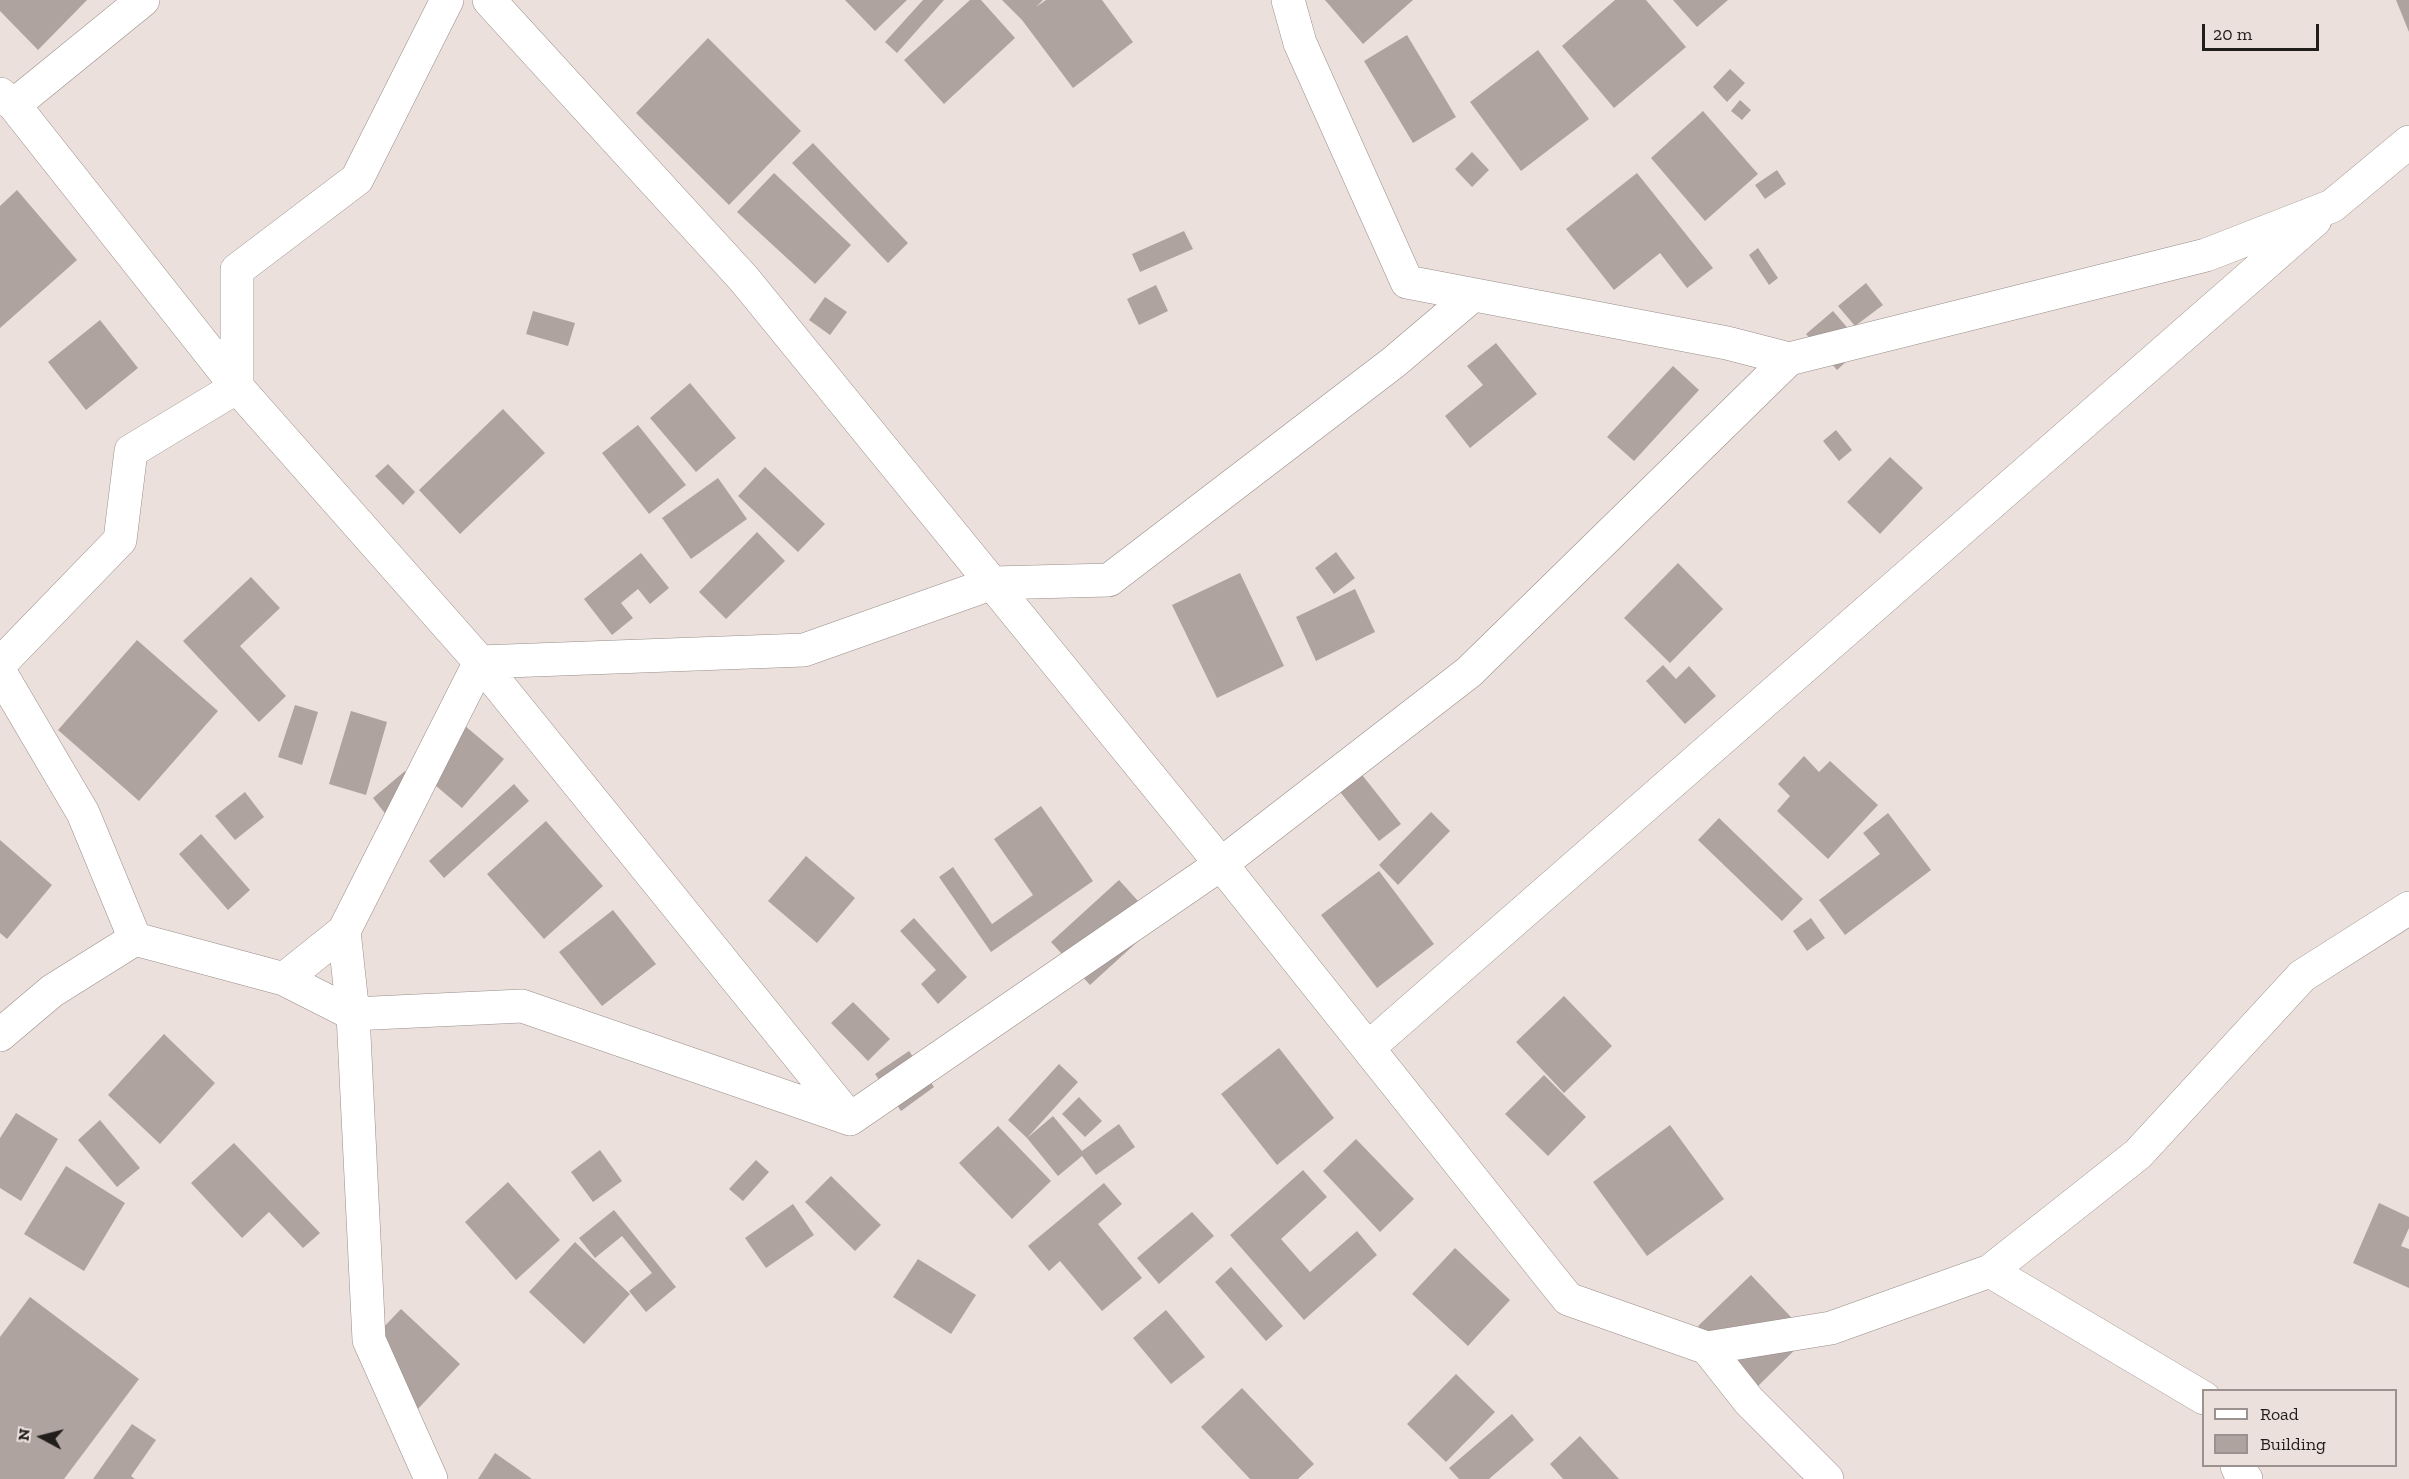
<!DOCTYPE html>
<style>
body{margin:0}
#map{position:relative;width:2409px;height:1479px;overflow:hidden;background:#ece0dc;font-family:"Zilla Slab",serif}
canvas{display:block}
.legend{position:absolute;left:2202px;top:1389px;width:195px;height:78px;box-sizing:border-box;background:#ece0dc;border:2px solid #9b928f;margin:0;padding:8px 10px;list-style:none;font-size:18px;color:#211d1b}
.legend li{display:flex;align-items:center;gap:12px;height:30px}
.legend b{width:30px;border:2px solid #9b928f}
.north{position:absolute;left:12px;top:1407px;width:60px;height:60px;-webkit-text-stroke:4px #ece0dc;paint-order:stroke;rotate:277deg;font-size:16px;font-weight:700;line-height:24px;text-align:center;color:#211d1b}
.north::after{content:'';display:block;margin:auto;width:21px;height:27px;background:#211d1b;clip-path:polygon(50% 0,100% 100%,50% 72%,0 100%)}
.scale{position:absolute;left:2202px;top:24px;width:117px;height:27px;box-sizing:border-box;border:3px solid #211d1b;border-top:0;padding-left:8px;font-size:18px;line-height:21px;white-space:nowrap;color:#211d1b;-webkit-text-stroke:4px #ece0dc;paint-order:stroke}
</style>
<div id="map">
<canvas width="2409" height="1479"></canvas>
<ul class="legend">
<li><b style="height:8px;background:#fff"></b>Road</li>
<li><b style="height:16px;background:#afa39f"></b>Building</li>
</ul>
<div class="north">N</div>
<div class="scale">20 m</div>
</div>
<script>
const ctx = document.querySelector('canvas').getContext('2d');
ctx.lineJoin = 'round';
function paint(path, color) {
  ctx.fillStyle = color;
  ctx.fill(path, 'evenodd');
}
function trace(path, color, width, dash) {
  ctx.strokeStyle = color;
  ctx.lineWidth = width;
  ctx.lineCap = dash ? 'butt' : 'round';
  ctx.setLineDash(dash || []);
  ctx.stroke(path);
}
paint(new Path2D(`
 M0,0H87L38,50L0,11Z
 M845,0H907L875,31Z
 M923,0H944L897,53L885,42Z
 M970,0H981L1015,38L944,104L904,60Z
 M1002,0H1043L1036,7L1046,0H1102L1133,42L1073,88L1022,20Z
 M1325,0H1413L1363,44Z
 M1615,0H1646L1686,47L1614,108L1562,46Z
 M1673,0H1728L1697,27Z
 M2396,0H2409V32Z
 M1407,35L1456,117L1413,143L1364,61Z
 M708,38L801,131L729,205L636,113Z
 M1538,50L1589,119L1521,171L1470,102Z
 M1730,69L1745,83L1727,102L1713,87Z
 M1740,100L1751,110L1742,120L1731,111Z
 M1703,111L1758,174L1705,221L1651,158Z
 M813,143L908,243L888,263L792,163Z
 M1472,152L1489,170L1472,187L1455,169Z
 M1777,170L1786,184L1765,199L1755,185Z
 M774,173L851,245L815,284L737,212Z
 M1637,173L1713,268L1687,288L1660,253L1614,290L1566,229Z
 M17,190L77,260L0,328V206Z
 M1184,231L1193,249L1140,272L1132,254Z
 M1758,248L1778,278L1769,285L1749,255Z
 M1866,283L1883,305L1855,326L1838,306Z
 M1156,285L1168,311L1139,325L1127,299Z
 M825,297L847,312L830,335L809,320Z
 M533,311L575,323L568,346L526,334Z
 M1833,311L1863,346L1837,370L1806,334Z
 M100,320L138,368L86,410L48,362Z
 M1496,343L1537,394L1470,448L1445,416L1483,385L1467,366Z
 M1673,366L1699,390L1634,461L1607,437Z
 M690,383L736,438L696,472L650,418Z
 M503,409L545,453L460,534L419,490Z
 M638,425L686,485L649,514L602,453Z
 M1836,430L1852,450L1839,461L1823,441Z
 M1890,457L1923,488L1880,534L1847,502Z
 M388,464L415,492L403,505L375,476Z
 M765,467L825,524L798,552L738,496Z
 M718,478L747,519L691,559L662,518Z
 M757,532L785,561L726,619L699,592Z
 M1336,552L1355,578L1334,594L1315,568Z
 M641,553L669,588L650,604L638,589L621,603L633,618L612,635L584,599Z
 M1678,563L1723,609L1670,663L1624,618Z
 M1240,573L1284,666L1217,698L1172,605Z
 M251,577L280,608L240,646L286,696L259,722L183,641Z
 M1355,589L1375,632L1316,661L1296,617Z
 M137,640L218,711L139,801L58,730Z
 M1663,665L1676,679L1689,666L1716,696L1685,724L1646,681Z
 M295,705L318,712L302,765L278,757Z
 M351,711L387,722L366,795L329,784Z
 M457,719L504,759L462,808L415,768Z
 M1804,756L1819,772L1830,761L1878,805L1828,859L1777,811L1790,796L1778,784Z
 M405,771L420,789L387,816L373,798Z
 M1359,771L1401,824L1379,841L1337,788Z
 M514,784L529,801L444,878L429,861Z
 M245,792L264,817L235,840L215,816Z
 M1041,806L1093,881L991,952L939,877L953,867L992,924L1033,895L994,839Z
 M1431,812L1450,831L1398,885L1379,865Z
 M1888,813L1931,870L1845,935L1819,900L1880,854L1863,833Z
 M1719,818L1803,899L1782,921L1698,840Z
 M546,821L603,886L544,939L487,874Z
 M201,834L250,890L228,910L179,854Z
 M0,840L52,885L7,939L0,933Z
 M806,856L855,898L817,943L768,901Z
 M1379,871L1434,944L1377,988L1321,915Z
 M1119,880L1158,923L1090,985L1051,942Z
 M613,910L656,964L602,1006L559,952Z
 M914,918L967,977L938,1004L921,984L936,970L900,931Z
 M1811,918L1825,938L1807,951L1793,931Z
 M1564,996L1612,1046L1564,1093L1516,1042Z
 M853,1002L890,1039L868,1061L831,1023Z
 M164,1034L215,1083L160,1144L108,1095Z
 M1279,1048L1334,1118L1277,1165L1221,1094Z
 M909,1051L934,1087L901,1111L875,1074Z
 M1059,1064L1078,1082L1027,1138L1053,1116L1082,1151L1119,1124L1135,1147L1096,1175L1082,1156L1058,1176L1027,1138L1008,1120Z
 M1544,1075L1586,1117L1548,1156L1505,1114Z
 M1079,1097L1102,1121L1085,1137L1062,1114Z
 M16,1113L58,1139L21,1201L0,1188V1138Z
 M100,1120L140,1168L117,1187L78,1140Z
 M1670,1125L1724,1199L1647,1256L1593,1182Z
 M998,1126L1051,1181L1012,1219L959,1163Z
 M1356,1139L1414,1199L1380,1232L1323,1171Z
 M234,1143L320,1233L303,1248L269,1212L242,1238L191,1183Z
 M600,1150L622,1181L593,1202L571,1172Z
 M756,1160L769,1172L743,1201L729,1189Z
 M66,1166L125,1203L84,1271L24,1234Z
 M1303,1170L1327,1197L1281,1239L1310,1272L1357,1231L1377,1255L1304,1320L1230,1235Z
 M831,1176L881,1225L855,1251L805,1202Z
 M508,1182L560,1240L516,1280L465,1222Z
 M1104,1183L1122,1204L1098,1224L1142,1278L1102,1311L1060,1261L1049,1271L1028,1246Z
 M2379,1203L2409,1217V1228L2401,1246L2409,1249V1288L2353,1263Z
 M793,1204L814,1235L766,1268L745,1238Z
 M614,1210L676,1287L646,1312L629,1291L652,1273L622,1236L595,1258L579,1238Z
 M1192,1212L1214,1236L1159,1284L1137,1258Z
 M575,1242L630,1294L584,1344L529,1292Z
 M1455,1248L1510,1300L1468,1346L1412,1294Z
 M918,1259L976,1295L951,1334L893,1297Z
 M1231,1267L1283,1326L1266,1341L1215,1282Z
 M1751,1275L1809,1336L1757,1387L1698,1326Z
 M30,1297L139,1379L64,1479H0V1337Z
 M401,1309L460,1364L416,1411L357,1355Z
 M1166,1310L1205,1357L1171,1384L1133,1338Z
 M1456,1374L1495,1412L1446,1462L1407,1424Z
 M1242,1388L1314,1464L1298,1479H1250L1201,1427Z
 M1512,1414L1534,1440L1489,1479H1459L1449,1468Z
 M132,1424L156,1440L131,1476L135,1479H93Z
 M1580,1436L1619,1479H1563L1550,1464Z
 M495,1453L532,1479H478Z`), '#afa39f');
const street = new Path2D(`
 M489,0L744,279L1221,864L1568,1299L1707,1348L1831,1328L1990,1271L2138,1154L2302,976L2409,908
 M1288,0L1300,43L1407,282L1727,343L1789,359
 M0,94L14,105L237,387L480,662L850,1119
 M14,105L143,0
 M0,664L120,540L131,451L237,387V270L357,179L447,0
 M0,672L83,813L135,939
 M344,931L353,1014L369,1340L431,1479
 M284,979L344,931L480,662L804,650L993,583L1109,580L1394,362L1473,295
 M0,1035L52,991L135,939L284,979L353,1014L522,1006L850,1119L1221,864L1469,672L1789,359L2206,255L2332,206L2409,142
 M1368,1048L2315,220
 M1990,1271L2204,1398
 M1707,1348L1749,1401L1827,1479
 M2237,1466L2241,1475L2246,1479`);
trace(street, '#988d89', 34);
trace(street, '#fff', 33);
</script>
